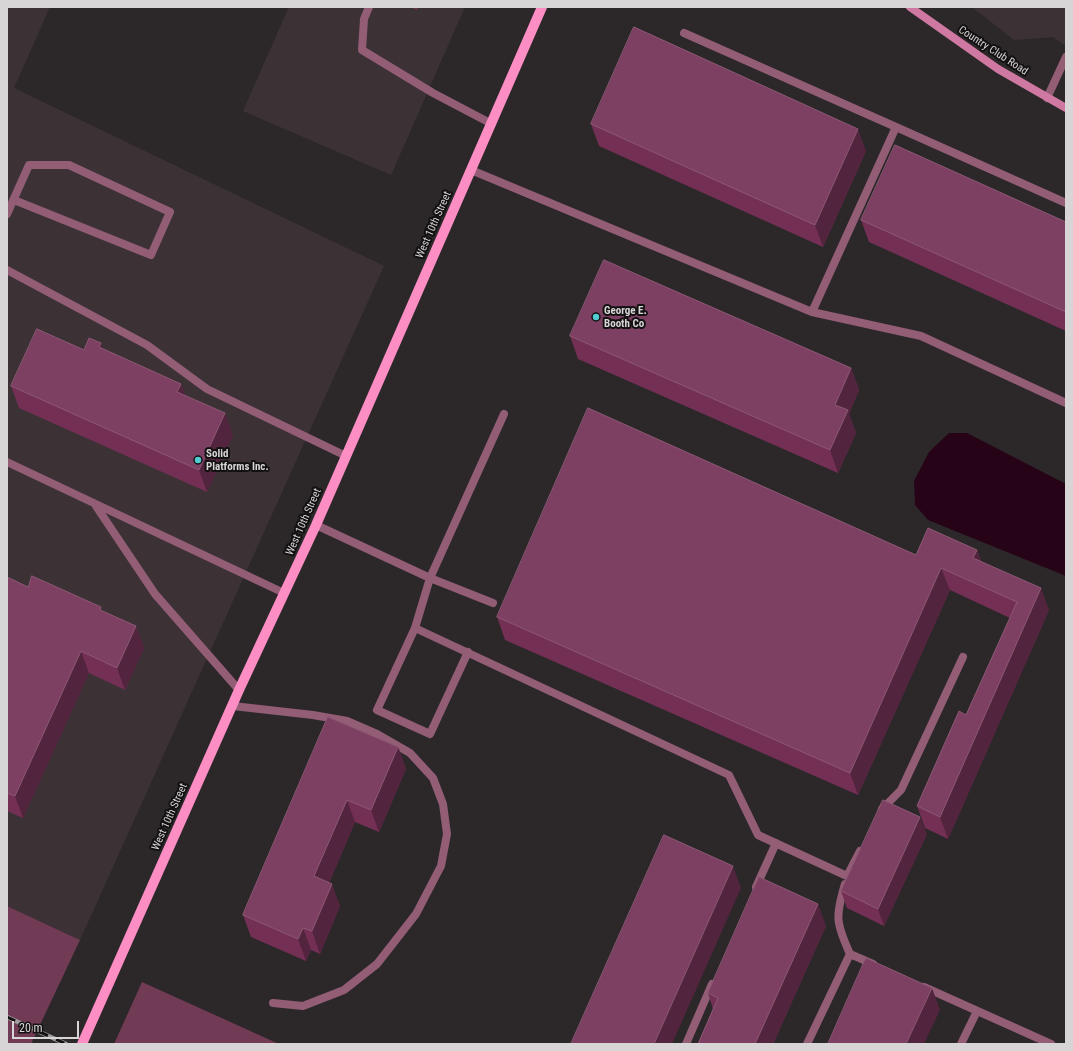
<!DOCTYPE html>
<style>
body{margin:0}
#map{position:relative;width:1073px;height:1051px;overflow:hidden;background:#2c282a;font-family:"Roboto Condensed",sans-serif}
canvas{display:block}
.frame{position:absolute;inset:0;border:8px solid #d8d5d6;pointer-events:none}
.scale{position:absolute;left:12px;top:1021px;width:67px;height:18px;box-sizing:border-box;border:2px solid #d8d5d6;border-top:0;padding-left:5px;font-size:12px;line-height:14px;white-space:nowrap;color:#d8d5d6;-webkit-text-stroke:3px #131112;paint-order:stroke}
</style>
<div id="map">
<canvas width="1073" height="1051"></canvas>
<div class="frame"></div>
<div class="scale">20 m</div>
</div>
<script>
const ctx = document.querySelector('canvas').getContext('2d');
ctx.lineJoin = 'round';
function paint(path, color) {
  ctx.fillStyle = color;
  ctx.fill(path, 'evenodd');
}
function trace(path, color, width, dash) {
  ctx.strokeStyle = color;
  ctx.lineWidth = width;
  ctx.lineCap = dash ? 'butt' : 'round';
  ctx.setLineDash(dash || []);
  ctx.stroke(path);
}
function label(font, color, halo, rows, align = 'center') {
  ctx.font = font + ' "Roboto Condensed",sans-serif';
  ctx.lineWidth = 4;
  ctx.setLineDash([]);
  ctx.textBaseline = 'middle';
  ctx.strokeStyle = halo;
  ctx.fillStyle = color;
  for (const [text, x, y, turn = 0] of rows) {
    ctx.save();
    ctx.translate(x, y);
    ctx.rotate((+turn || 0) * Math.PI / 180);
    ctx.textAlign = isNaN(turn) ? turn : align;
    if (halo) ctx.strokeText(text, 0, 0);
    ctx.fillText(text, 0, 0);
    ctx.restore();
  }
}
paint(new Path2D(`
 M7,7H50L14,88L384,266L80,940L7,906Z
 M289,7H465L391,175L243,111Z
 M972,7H1066V46L1053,37L1014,40Z`), '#3c3236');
paint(new Path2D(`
 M7,906L80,940L31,1044H7Z
 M142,982L279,1044H114Z`), '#713a55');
paint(new Path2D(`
 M949,433H967L1066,484V576L928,520L915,505L914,481L929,452Z`), '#270317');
trace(new Path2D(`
 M369,7L364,19L362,50L433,93L492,124
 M684,33L896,127
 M471,170L812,312
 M1066,203L896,127L812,312L921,336L1066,403
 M7,214L29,165H69L170,212L151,255L14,200
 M7,270L147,345L207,389L346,456
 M7,462L284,593
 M96,506L155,594L239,690
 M316,525L430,578L415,628L729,775L758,835L847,876L860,851
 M493,603L430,578L504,414
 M415,628L377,710L430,734L468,652
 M233,706L313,715L347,721L377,734L410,753L433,778L443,804L447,834L441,866L416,914L377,964L344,990L303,1006L273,1003
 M882,809L901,790L963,657
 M845,884C835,917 836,923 850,954
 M756,887L776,843
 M924,987L1051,1044
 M686,1044L712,984
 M807,1044L850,954L873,964
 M961,1044L977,1011`), '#935d76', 8);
trace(new Path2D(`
 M1047,98L1066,57`), '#935d76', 8);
trace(new Path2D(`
 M910,7L998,69L1066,108`), '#cf79a2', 8);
trace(new Path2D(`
 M82,1044L239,690L316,525L542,7`), '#fd8ec4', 10);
const rail = new Path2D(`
 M7,1017L66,1044`);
trace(rail, '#a09d9e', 4.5);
trace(rail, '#131112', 3, [9]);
paint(new Path2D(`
 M410,7H418L417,10Z
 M591,124L866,151L823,247L599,146Z
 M861,220L1066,222V331L869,242Z
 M570,336L851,368L859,390L849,414L856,433L838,473L578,359Z
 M103,349L181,384L185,395L233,435L207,492L19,408L11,386L84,350Z
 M977,550L981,561L1049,610L948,839L925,828L917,806L966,715L1010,618L950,590L858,795L505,640L497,617L916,555Z
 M7,577L28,587L103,611L136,626L144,648L125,690L89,673L23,818L7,811Z
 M328,717L398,747L406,769L379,832L355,822L329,883L340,906L320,954L311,950L306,961L251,937L243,915Z
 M927,834L884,926L847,908L841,891Z
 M826,926L773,1044H698L713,1009L708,993Z`), '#742f54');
paint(new Path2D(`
 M858,129L866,151L823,247L815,225Z
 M101,343L109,365L99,347Z
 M851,368L859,390L849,414L856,433L838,473L830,450L835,405Z
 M181,384L189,406L177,392Z
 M225,413L233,435L207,492L199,470Z
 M977,550L985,572L973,558Z
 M941,568L950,590L858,795L850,773Z
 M1041,588L1049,610L948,839L940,817Z
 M136,626L144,648L125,690L117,668Z
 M81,651L89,673L23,818L15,796Z
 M398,747L406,769L379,832L371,810Z
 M347,800L355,822L322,899L314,876Z
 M920,817L927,834L884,926L878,909Z
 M733,866L741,888L672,1044H654Z
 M332,884L340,906L320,954L312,931Z
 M818,904L826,926L773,1044H755Z
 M303,928L311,950L306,961L298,939Z
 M932,988L940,1010L924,1044H906Z`), '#52243d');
const building = new Path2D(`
 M634,27L858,129L815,225L591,124Z
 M895,145L1066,222V312L861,220Z
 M604,260L851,368L835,405L848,410L830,450L570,336Z
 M37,329L84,350L89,338L101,343L99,347L181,384L177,392L225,413L199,470L11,386Z
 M588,408L916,555L928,528L977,550L973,558L1041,588L940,817L917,806L959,711L966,715L1017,602L941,568L850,773L497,617Z
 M32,576L101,607L100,610L136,626L117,668L81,651L15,796L7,793V577L28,587Z
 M328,717L398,747L371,810L347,800L314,876L332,884L312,931L303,928L298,939L243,915Z
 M883,800L920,817L878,909L841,891Z
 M664,835L733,866L654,1044H571Z
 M759,877L818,904L755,1044H698L718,998L708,993Z
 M866,958L932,988L906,1044H828Z`);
paint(building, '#7e4062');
trace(building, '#8c5874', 1);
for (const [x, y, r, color] of [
 [596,317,4,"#51ccd3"],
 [198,460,4,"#51ccd3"]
]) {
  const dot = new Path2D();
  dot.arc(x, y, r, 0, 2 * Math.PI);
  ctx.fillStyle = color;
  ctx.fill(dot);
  trace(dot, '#131112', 1.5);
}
label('11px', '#d8d5d6', '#131112', [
 ["Country Club Road",993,51,33],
 ["West 10th Street",434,225,-66],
 ["West 10th Street",304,522,-66],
 ["West 10th Street",170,817,-66]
]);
label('bold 11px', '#d8d5d6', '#131112', [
 ["George E.",604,311],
 ["Booth Co",604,324],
 ["Solid",206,454],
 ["Platforms Inc.",206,467]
], 'left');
</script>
